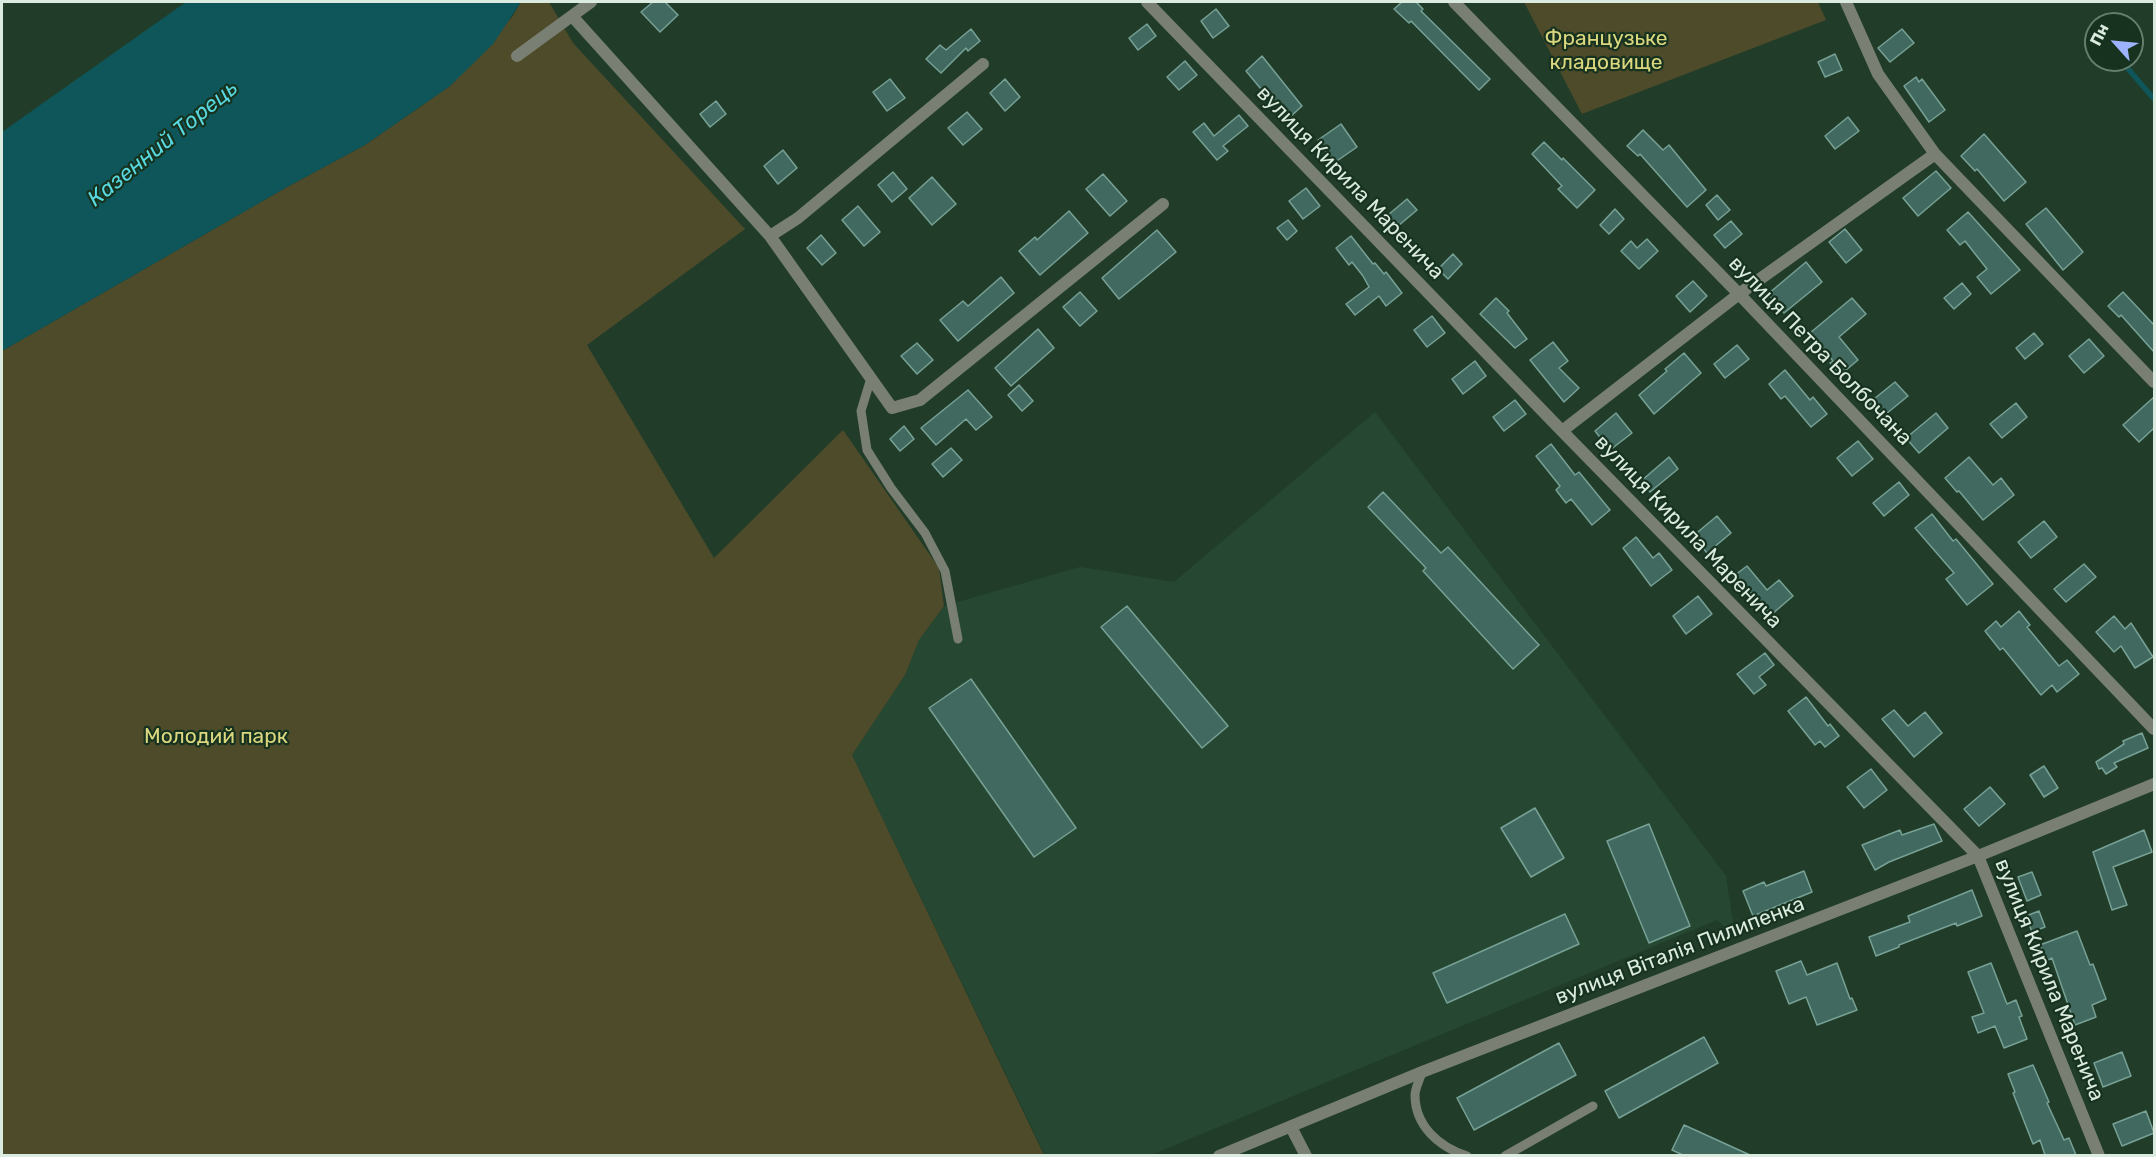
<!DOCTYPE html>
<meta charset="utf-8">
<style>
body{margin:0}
#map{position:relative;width:2156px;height:1157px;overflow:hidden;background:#213d2a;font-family:Rubik,sans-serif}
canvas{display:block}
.frame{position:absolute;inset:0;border:3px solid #dbebdf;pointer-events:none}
.north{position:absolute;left:2084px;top:12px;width:60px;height:60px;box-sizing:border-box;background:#173320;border:2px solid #657d6c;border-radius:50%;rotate:297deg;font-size:16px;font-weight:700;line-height:24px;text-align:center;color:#dbebdf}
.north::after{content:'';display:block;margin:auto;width:21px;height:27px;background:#9eb3fd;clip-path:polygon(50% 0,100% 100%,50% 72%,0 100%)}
</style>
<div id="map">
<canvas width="2156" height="1157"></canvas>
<div class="frame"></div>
<div class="north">Пн</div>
</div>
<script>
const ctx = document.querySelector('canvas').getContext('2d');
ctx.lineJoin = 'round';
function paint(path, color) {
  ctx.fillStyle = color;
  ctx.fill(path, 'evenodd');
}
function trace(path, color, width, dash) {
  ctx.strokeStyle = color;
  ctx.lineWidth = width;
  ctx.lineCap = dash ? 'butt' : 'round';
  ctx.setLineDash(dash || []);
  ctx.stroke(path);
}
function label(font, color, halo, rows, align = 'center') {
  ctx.font = font + ' Rubik,sans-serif';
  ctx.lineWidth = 4.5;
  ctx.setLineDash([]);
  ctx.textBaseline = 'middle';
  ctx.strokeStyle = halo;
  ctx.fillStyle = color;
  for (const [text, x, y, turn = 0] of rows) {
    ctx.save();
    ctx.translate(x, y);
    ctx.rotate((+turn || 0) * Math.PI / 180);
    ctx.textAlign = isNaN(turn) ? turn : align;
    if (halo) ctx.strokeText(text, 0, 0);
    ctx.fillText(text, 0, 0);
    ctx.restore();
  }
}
paint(new Path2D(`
 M1375,412L1726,876L1735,937L1717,920L1151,1155H1045L852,755L905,675L919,640L944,606L1080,567L1174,582Z`), '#264832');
paint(new Path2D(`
 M521,2H549L573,43L745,229L587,345L714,558L843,430L939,568L944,606L919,640L905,675L852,755L1044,1155H2V351L287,187L365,145L450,86L512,17Z
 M1524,2H1818L1826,20L1582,114Z`), '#4d4b2a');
paint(new Path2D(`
 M186,2H521L493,44L450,86L365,145L287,187L2,351V132Z
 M2117,60H2124L2154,95V103Z`), '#0f565a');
const building = new Path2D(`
 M653,2H665L678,15L660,32L641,12Z
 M1402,2H1416L1423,9L1421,11L1490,79L1479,90L1411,21L1409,23L1394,9Z
 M1216,9L1229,26L1213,38L1201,21Z
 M1147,24L1156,36L1138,50L1129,38Z
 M971,29L980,41L968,51L966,48L941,73L926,59L940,45L946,50Z
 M1902,29L1914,43L1890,62L1878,48Z
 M1835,54L1842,70L1825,77L1818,62Z
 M1262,56L1302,106L1289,118L1263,87L1261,89L1246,71Z
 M1185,61L1197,75L1179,90L1167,77Z
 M1916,77L1919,82L1922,79L1945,110L1929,122L1904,86Z
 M890,79L905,98L887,111L873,92Z
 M1005,79L1020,97L1005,111L990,93Z
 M716,101L726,114L710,127L700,114Z
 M967,112L982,129L963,145L948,128Z
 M1239,115L1248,126L1223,146L1228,151L1217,160L1193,132L1204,123L1214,136Z
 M1848,117L1859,131L1835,149L1825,136Z
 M1341,124L1357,147L1334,163L1318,140Z
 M1643,130L1663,150L1669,145L1706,190L1687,207L1640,154L1638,156L1627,146Z
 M1984,134L2026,182L2004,201L1977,169L1975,171L1961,156Z
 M1544,142L1562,160L1563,158L1595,190L1577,208L1558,189L1562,186L1532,154Z
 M783,150L797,168L778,184L764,166Z
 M1936,171L1951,188L1918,216L1903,198Z
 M893,172L907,189L892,202L878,185Z
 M1103,174L1127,201L1110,216L1086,189Z
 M932,177L956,204L932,225L909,198Z
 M1306,188L1320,206L1303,219L1289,201Z
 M1717,195L1730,210L1718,220L1706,205Z
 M1407,199L1417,210L1398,226L1388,215Z
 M858,206L880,232L864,246L842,220Z
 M2046,208L2083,252L2063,270L2026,224Z
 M1615,209L1624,219L1609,234L1600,225Z
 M1069,211L1088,233L1040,275L1019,251L1035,237L1037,240Z
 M1968,212L2020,270L1991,294L1977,277L1987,269L1965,241L1960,245L1947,230Z
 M1288,220L1297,231L1287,240L1277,228Z
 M1731,221L1742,234L1725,248L1714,235Z
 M1845,229L1862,250L1846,263L1829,242Z
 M1157,230L1176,252L1119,299L1102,278Z
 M821,235L836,253L822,265L807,248Z
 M1351,236L1373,264L1375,263L1384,274L1386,272L1402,293L1386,306L1379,296L1355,315L1346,304L1369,287L1363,276L1352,262L1349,265L1336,248Z
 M1647,239L1658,251L1639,269L1621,251L1631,241L1637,248Z
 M1453,254L1462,264L1448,279L1438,269Z
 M1806,262L1822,282L1784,313L1768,294Z
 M1001,277L1014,293L958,341L940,320L963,301L968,306Z
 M1693,281L1707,296L1690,312L1676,296Z
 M1962,283L1971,294L1954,309L1944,298Z
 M1080,292L1097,311L1080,326L1063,307Z
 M2123,292L2154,325V352L2121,315L2119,317L2108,306Z
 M1496,298L1509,311L1507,313L1527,339L1515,348L1480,314Z
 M1852,298L1866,314L1839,337L1858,360L1840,375L1830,363L1833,361L1810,333Z
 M1432,316L1445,333L1427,347L1414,330Z
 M1038,329L1054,348L1011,386L995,368Z
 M2034,333L2043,344L2025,359L2016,348Z
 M2089,339L2104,356L2084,373L2069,356Z
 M1553,342L1568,361L1559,368L1579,388L1564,402L1530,360Z
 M917,343L933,360L917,374L901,356Z
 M1737,345L1749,359L1725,378L1714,364Z
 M1684,353L1701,373L1654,414L1639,395L1667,371L1665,369Z
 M1475,361L1486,376L1463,394L1452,379Z
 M1785,370L1810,400L1813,397L1827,414L1811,427L1785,396L1781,399L1769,384Z
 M1895,382L1908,396L1881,418L1869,403Z
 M1019,385L1033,401L1022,411L1008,395Z
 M968,390L992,417L976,430L966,419L936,445L921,428Z
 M2154,397V428L2139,442L2123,425Z
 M1515,400L1526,414L1504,431L1493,417Z
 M2016,403L2027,417L2002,438L1990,424Z
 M1616,413L1632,433L1610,450L1595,431Z
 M1936,413L1948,428L1919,453L1906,438Z
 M904,426L914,439L900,451L890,439Z
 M1858,441L1873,459L1852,476L1837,458Z
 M1551,444L1575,475L1579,472L1610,510L1592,525L1571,499L1566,503L1556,490L1560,486L1536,456Z
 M951,448L962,460L943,477L932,464Z
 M1669,457L1678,469L1650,492L1641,481Z
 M1969,457L1993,485L2001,478L2014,495L1983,520L1959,491L1957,492L1945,478Z
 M1899,482L1909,495L1884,516L1873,503Z
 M1383,492L1441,553L1448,547L1539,645L1513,669L1423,571L1426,568L1368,507Z
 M1932,514L1953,541L1956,539L1993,584L1967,605L1946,579L1954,573L1915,528Z
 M1717,516L1731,533L1707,553L1693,536Z
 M2044,521L2057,537L2031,558L2018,542Z
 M1636,537L1653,558L1659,553L1672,570L1651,586L1623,548Z
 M2084,564L2096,577L2066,602L2054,589Z
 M1747,566L1767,590L1779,580L1793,596L1771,615L1735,575Z
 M1698,596L1712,614L1686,634L1673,616Z
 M1127,606L1228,726L1202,748L1101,627Z
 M2019,611L2030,625L2027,627L2059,666L2067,660L2079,674L2057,692L2052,685L2041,695L2003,648L2000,650L1985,631L1996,621L2001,627Z
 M2114,616L2125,629L2131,623L2153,657L2135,668L2121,646L2114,652L2096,632Z
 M1765,653L1774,665L1759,677L1766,685L1754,694L1737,674Z
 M971,679L1076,828L1034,857L929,708Z
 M1806,697L1828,726L1830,724L1839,736L1825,747L1820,741L1815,745L1788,711Z
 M1894,710L1908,726L1925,712L1942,733L1914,757L1882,719Z
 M2142,733L2148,748L2114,763L2117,767L2106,774L2102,768L2099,769L2096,762L2124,744L2123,741Z
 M2044,766L2058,788L2044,797L2030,775Z
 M1871,769L1887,790L1864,808L1847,787Z
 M1990,787L2005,804L1979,826L1964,809Z
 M1535,808L1564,858L1531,877L1501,828Z
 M1649,824L1690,926L1649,943L1607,841Z
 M1934,824L1942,841L1889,862L1875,870L1862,845L1900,830L1902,835Z
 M2144,830L2152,852L2113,867L2127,905L2112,910L2093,852Z
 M1804,871L1812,892L1753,916L1743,891L1764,882L1766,886Z
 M2032,872L2041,895L2027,901L2018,877Z
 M1972,890L1982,916L1957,926L1956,923L1899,945V947L1876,956L1869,937L1910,922L1908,916Z
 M2039,911L2045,927L2032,932L2026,916Z
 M1565,914L1579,944L1447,1003L1433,973Z
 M2077,931L2090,965L2093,964L2106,999L2092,1005L2096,1017L2075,1025L2052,958L2046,961L2040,945Z
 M1801,961L1807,975L1837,963L1850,999L1852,998L1857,1010L1817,1025L1806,997L1789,1004L1776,971Z
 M1991,963L2007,1004L2016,1000L2022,1016L2019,1017L2027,1039L2004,1048L1995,1026L1978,1033L1972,1017L1984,1013L1968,972Z
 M1704,1037L1718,1063L1619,1118L1605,1091Z
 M1559,1043L1576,1075L1474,1130L1457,1098Z
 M2122,1052L2131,1076L2103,1087L2094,1063Z
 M2033,1065L2049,1102L2047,1103L2064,1140L2069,1138L2076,1155H2045L2040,1140L2033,1144L2013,1093L2015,1092L2008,1074Z
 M2146,1111L2154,1133L2122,1146L2113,1124Z
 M1684,1125L1750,1155H1683L1672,1150Z`);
paint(building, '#41695f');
trace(building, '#78a196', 1.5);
trace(new Path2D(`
 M871,378L861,411L867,450L891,488L925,533L945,571L958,639
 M1422,1072C1420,1079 1415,1088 1415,1095C1415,1126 1439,1147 1467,1156
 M1505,1156L1593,1106`), '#798073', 9);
trace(new Path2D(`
 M1147,2L1562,431L1978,856L2099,1156
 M1454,2L1739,294L2154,729
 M1846,2L1878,74L1935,154L2154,382
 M572,16L770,236L798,218L983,64
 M517,56L591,2
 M770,236L892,408L920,400L1163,204
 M1562,431L1739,294L1935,154
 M1291,1127L1306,1156
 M1219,1156L1422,1072L1978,856L2154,784`), '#798073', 12);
label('21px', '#dbd77e', '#173320', [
 ["Французьке",1606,39],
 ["кладовище",1606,63],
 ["Молодий парк",216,737]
]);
label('21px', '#dbebdf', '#173320', [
 ["вулиця Кирила Маренича",1350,183,46],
 ["вулиця Петра Болбочана",1820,351,46],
 ["вулиця Кирила Маренича",1688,532,46],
 ["вулиця Віталія Пилипенка",1680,951,-21],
 ["вулиця Кирила Маренича",2049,980,68]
]);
label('italic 22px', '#58d8df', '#173320', [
 ["Казенний Торець",163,144,-39]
]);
</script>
